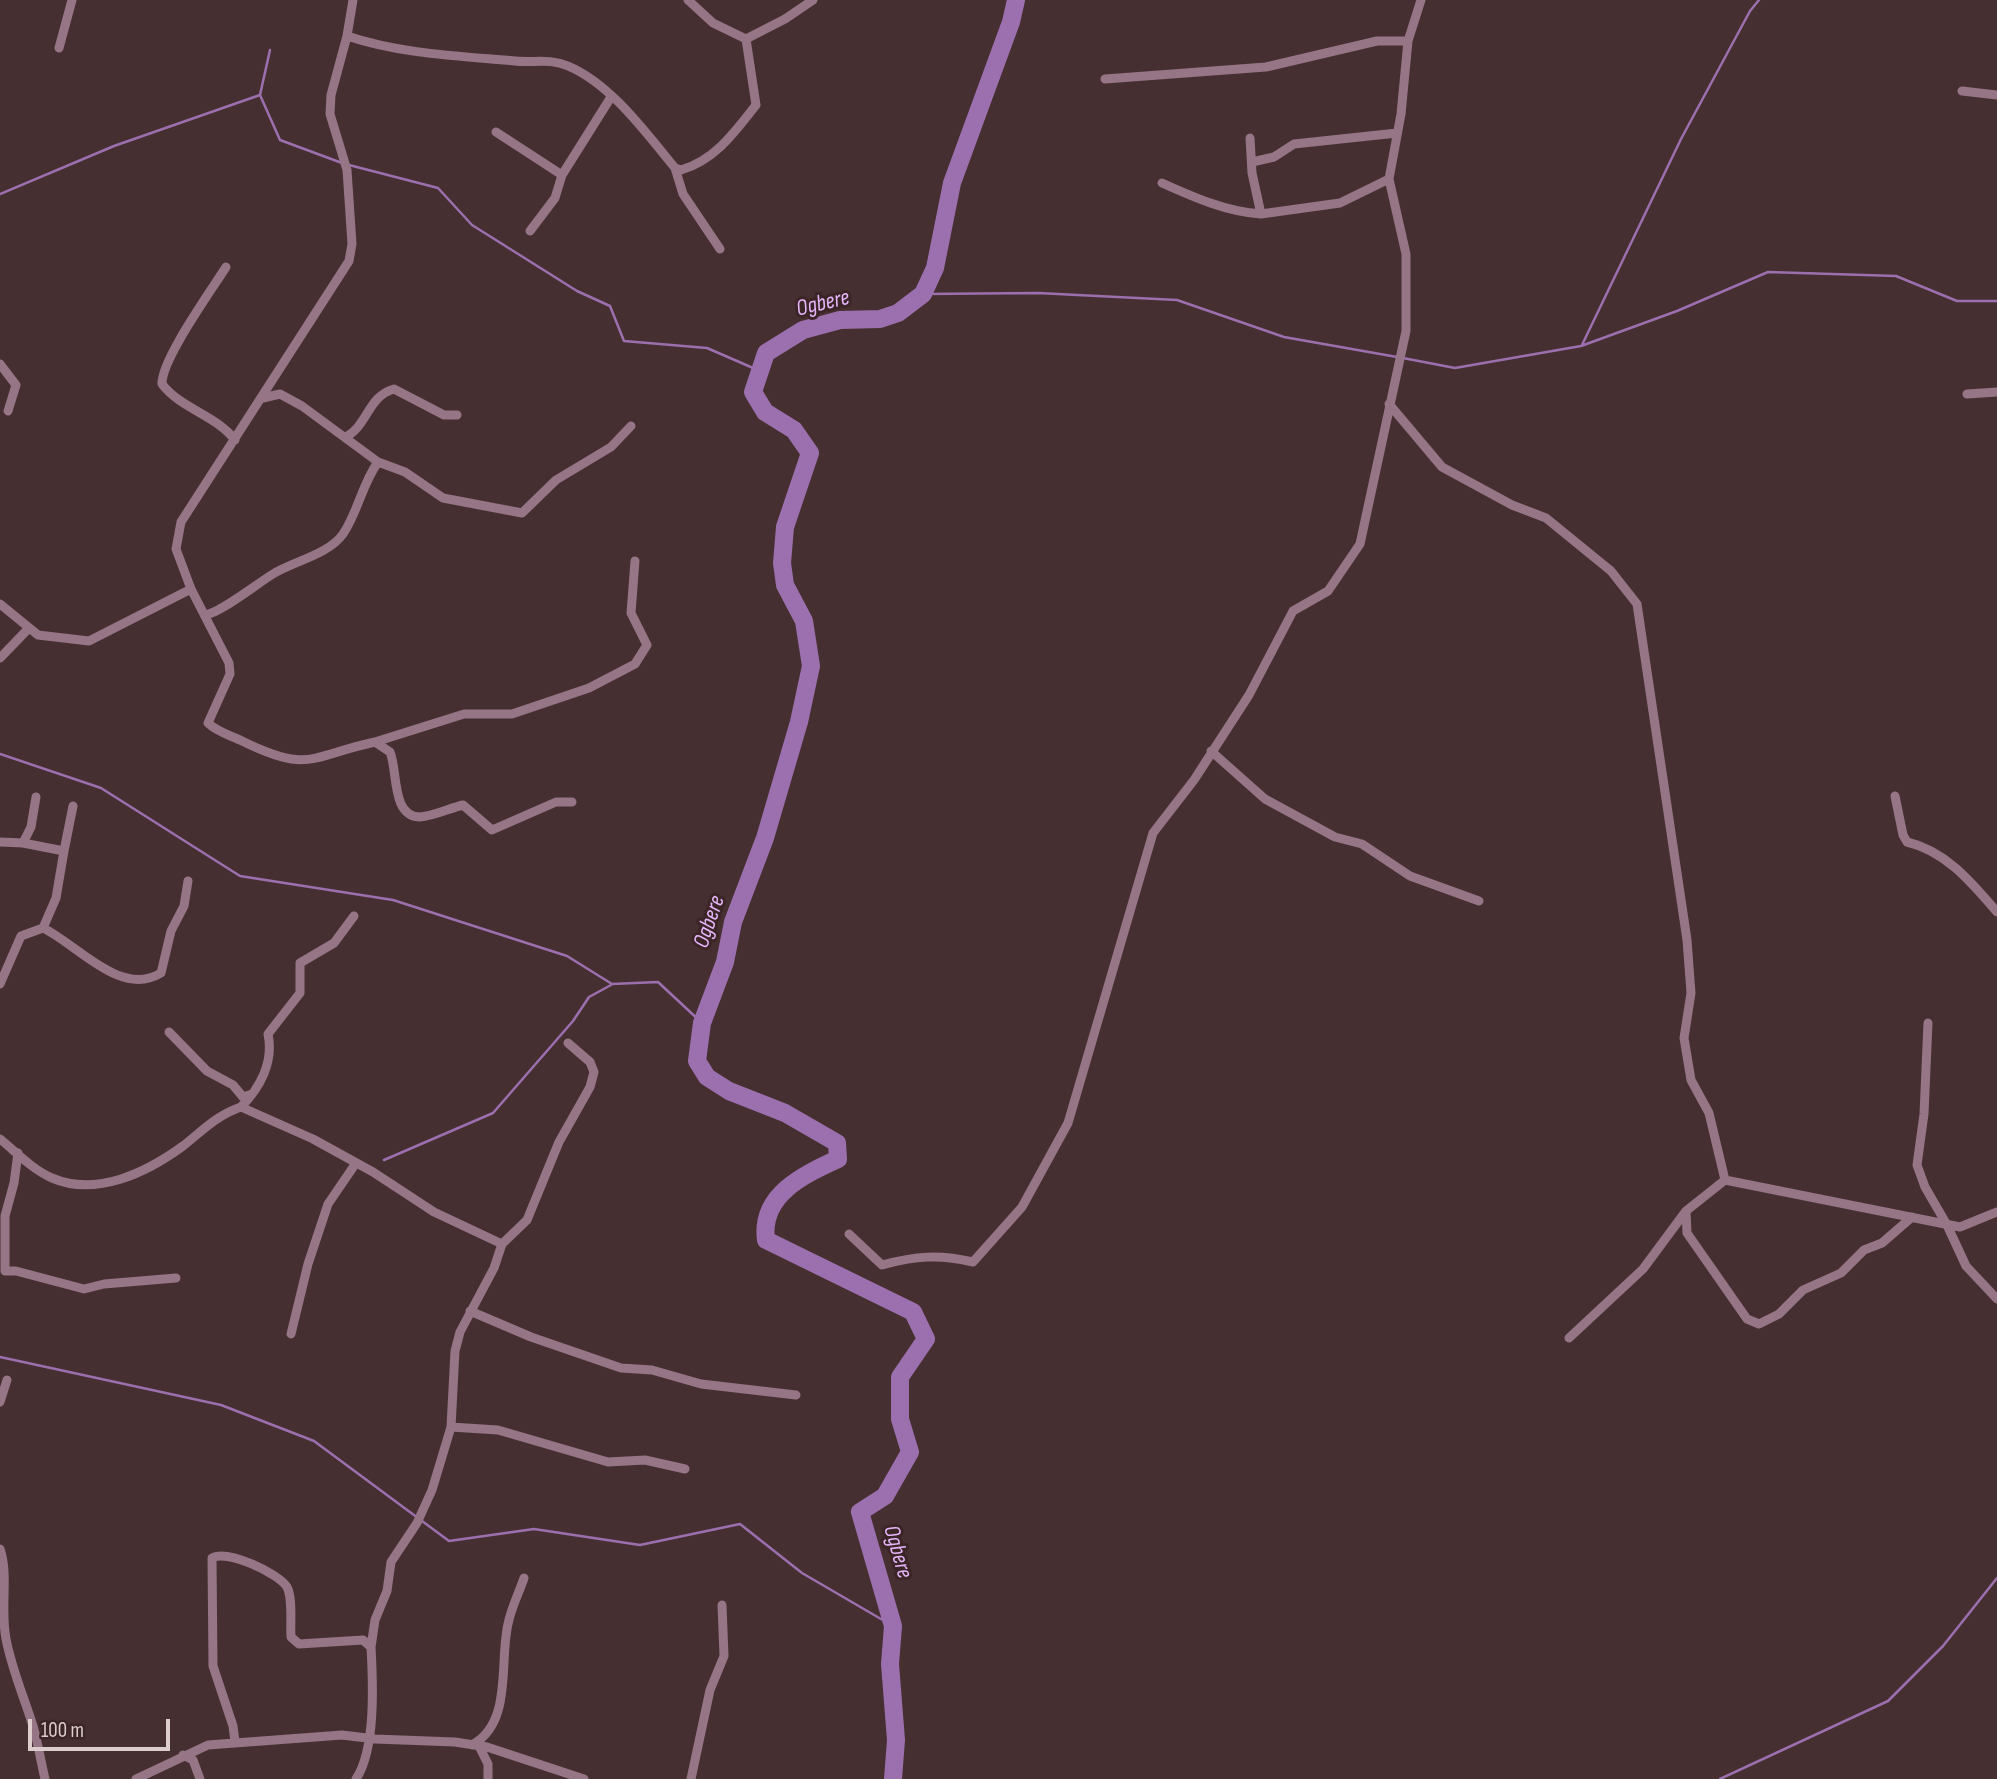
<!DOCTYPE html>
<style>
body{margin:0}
#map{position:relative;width:1997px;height:1779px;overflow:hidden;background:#462f30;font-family:"Sofia Sans Condensed",sans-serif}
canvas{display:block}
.scale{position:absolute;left:28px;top:1719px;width:142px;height:32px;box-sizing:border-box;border:4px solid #ddcdce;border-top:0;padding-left:9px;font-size:21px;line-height:24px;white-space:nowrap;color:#ddcdce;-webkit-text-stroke:5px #3b2526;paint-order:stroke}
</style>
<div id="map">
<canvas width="1997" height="1779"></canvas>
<div class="scale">100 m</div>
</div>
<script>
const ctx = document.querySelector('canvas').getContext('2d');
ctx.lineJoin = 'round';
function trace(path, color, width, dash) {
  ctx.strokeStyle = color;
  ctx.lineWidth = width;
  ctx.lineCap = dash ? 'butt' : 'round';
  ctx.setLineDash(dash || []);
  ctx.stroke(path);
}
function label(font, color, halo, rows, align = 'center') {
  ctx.font = font + ' "Sofia Sans Condensed",sans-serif';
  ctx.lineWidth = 6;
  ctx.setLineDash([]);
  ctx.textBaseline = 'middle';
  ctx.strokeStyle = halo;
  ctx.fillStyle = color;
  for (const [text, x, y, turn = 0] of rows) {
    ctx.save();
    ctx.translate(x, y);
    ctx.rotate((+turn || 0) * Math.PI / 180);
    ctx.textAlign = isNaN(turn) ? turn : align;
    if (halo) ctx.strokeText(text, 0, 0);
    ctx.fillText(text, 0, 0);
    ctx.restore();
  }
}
trace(new Path2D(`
 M270,50L260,95L280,140L342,163
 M349,165L438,188L472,225L577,291L610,306L624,341L707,348L760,371
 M0,194L114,146L260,95
 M923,294L1038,293L1177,300L1284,337L1397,357
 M1582,345L1681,139L1750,11L1759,0
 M1403,358L1455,368L1581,346L1677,311L1768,272L1896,276L1957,301H1997
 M0,754L101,788L240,876L393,900L567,956L612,984L658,982L702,1023
 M384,1160L493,1113L573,1021L589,997L611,985
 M0,1357L221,1405L314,1441L449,1541L534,1529L640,1545L740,1524L802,1573L893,1626
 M1720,1779L1888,1701L1943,1646L1997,1578`), '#9c70af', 2.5);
trace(new Path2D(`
 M893,1779L896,1740L890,1664L893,1626L860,1512L885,1496L910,1452L900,1419V1377L926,1339L913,1312L766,1240C760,1195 803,1175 838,1159L837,1143L785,1113L729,1091L707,1077L697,1061L702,1023L725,962L733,922L765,838L799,722L811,666L804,621L785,585L782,563L785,527L810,453L794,430L765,412L753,392L766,353L803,330L840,320L880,319L898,313L923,294L935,268L952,183L1011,22L1016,0`), '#9c70af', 18);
trace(new Path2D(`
 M353,0L347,36C401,54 458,56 515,61C533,63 550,58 568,66C611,84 646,133 675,168L681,170C715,160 735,132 756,105L746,39
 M688,0L713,23L746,39L785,19L813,0
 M347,36L331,95L330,114L347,170L352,244L349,261L181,522L176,549L191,589L229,663L230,674L208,723C217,732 232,736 242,741C309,774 310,756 375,742L390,752C398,770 391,817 420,817C434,816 450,808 463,805L492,830L556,802H572
 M59,48L72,0
 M1105,79L1266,67L1377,41H1408
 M1962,91L1997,95
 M496,132L562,175L611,97
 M1250,138L1252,173L1261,214
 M1252,162L1274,157L1294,144L1397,133
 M675,168L683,194L720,249
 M1162,183C1193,197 1227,212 1261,214L1340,203L1389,179
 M530,231L555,198L562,175
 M226,267C211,291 161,360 162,384C181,409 216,415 235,440
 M0,364L16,385L8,411
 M1967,394L1997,392
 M263,398L280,394L302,406L378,462L405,472L443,498L522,513L556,480L611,447L631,426
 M1389,404L1442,467L1512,505L1546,518L1611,571L1637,604L1687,940L1691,993L1684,1038L1691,1080L1709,1113L1725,1180
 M346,437C368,425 368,396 394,389L444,415H457
 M0,604L38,635L89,641L191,589
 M205,615C219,614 258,583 273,574C294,561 328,555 343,534C358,512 362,484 378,462
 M0,658L29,628
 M375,742L464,714H512L589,688L635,664L647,645L631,613L635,561
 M1211,751L1265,799L1335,837L1362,844L1410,876L1479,901
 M1895,796L1903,835L1907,842C1946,851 1972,883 1997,912
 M0,842L23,843L31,827L36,797
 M23,843L64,851L56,898L43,928
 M64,851L73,806
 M0,984L21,936L43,928C77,944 120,998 161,973L171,931L184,906L188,881
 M1928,1023L1924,1114L1917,1165L1925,1187L1947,1225L1966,1266L1997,1299
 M169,1032L207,1071L233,1085L243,1097L252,1094
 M241,1107C260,1088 274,1062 268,1034L300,993V963L334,943L354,916
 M0,1139C16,1152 33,1170 52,1178C96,1197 146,1173 183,1146C202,1131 217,1115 241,1107L313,1139L373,1172L434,1212L502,1244
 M18,1153L14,1183L5,1216V1271H16L84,1289L104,1284L176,1278
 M1686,1211L1687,1233L1747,1319L1759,1324L1779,1314L1803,1290L1841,1273L1864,1250L1882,1243L1912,1217
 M849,1234L882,1265C915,1256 939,1254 973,1262L1022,1207L1068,1123L1153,833L1194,780L1249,695L1293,611L1328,591L1360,544L1406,331V254L1389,179L1401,114L1408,41L1421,0
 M470,1311L531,1337L621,1368L652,1370L701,1384L796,1395
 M291,1334L308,1264L328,1204L356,1163
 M1569,1338L1643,1269L1686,1211L1725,1180L1960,1227L1997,1212
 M0,1402L7,1380
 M451,1427L498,1430L608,1462L645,1460L685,1469
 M0,1549C9,1575 0,1608 6,1639C12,1670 24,1697 33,1726C38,1743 41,1762 45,1779
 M371,1647L375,1620L387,1591L391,1562L417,1523L432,1490L451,1427L455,1351L460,1332L494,1268L502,1244L527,1220L559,1142L590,1087L594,1072L590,1062L568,1043
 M235,1742L233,1726L213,1666L212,1558C227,1549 278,1573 287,1587C293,1598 290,1624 291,1637L299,1644L363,1640L371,1647C373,1683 376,1749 356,1779
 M472,1745C513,1723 499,1662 508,1624C511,1608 519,1593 524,1578
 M479,1746L488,1764V1779
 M183,1755L193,1760L200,1779
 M136,1779L208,1745L342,1735L375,1739L455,1742L487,1747L584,1779
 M691,1779L710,1690L724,1656L722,1605`), '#957586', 9);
label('italic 23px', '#e5b5fa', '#3b2526', [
 ["Ogbere",823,304,-13],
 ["Ogbere",710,922,-71],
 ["Ogbere",897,1552,74]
]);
</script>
